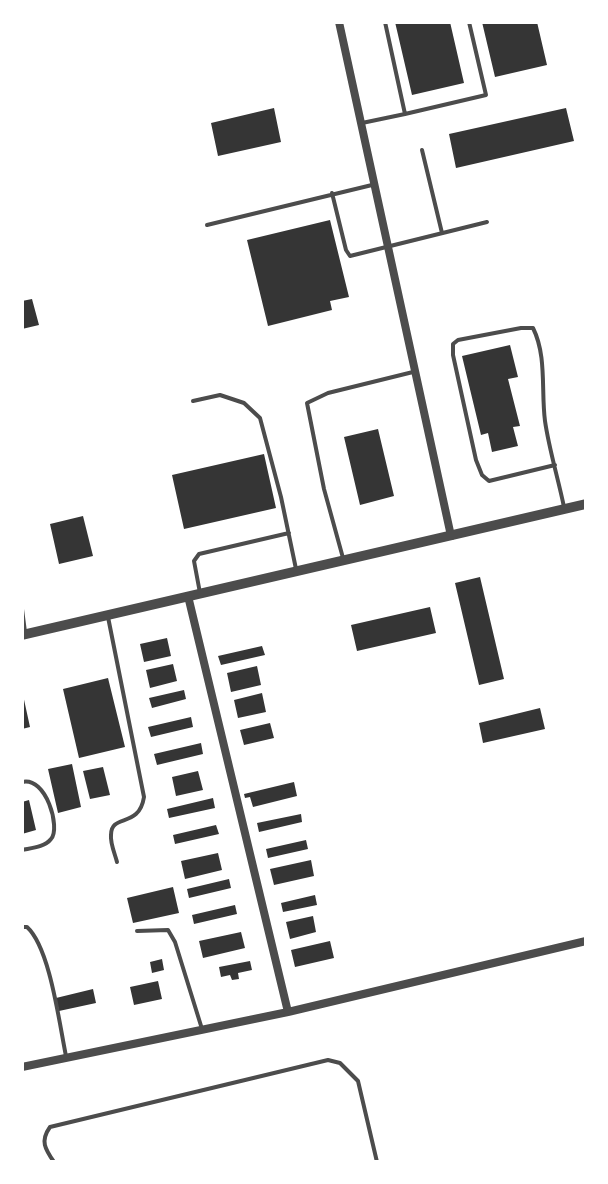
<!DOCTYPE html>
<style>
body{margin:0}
#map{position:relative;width:608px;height:1184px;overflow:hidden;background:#fff;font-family:Roboto,sans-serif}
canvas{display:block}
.frame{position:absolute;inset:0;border:24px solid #fff;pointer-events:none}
</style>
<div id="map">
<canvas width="608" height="1184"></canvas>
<div class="frame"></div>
</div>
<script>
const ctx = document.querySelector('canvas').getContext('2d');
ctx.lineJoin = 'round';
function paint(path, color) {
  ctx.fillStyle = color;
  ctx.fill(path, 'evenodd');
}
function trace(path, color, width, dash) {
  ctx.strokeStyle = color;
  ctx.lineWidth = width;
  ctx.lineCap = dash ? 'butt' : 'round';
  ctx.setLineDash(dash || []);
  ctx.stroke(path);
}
paint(new Path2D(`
 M395,22H450L464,83L412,95Z
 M482,22H537L547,65L495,77Z
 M274,108L281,142L218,156L211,123Z
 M566,108L574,141L456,168L449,134Z
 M330,220L349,297L330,301L332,310L268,326L247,240Z
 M32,299L39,325L22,329V301Z
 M510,345L518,377L508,379L520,426L513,427L518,446L492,452L488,433L481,435L462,356Z
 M378,429L394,496L360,505L344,437Z
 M264,454L276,508L184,529L172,475Z
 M83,516L93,556L59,564L50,524Z
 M480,577L504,679L479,685L455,583Z
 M430,607L436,633L357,651L351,625Z
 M167,638L171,656L144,662L140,644Z
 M262,646L265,655L221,665L218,656Z
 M173,664L177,681L150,688L146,670Z
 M257,666L261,685L231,692L227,673Z
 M108,678L125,747L79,758L63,689Z
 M184,690L186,699L152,708L149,698Z
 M262,693L266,712L238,718L234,700Z
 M23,695L30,727L22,729V696Z
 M540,708L545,729L483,743L479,723Z
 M191,717L193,727L151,737L148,727Z
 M270,723L274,738L244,745L240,730Z
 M201,743L203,754L157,765L154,754Z
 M72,764L81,807L58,813L48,769Z
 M103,767L110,795L90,799L83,771Z
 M198,771L203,790L176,796L172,777Z
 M294,782L297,796L253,807L250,797L245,798L244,794Z
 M213,798L215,808L169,818L167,809Z
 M29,800L36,830L22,834V802Z
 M301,814L302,822L259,832L257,823Z
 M216,825L219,834L175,844L173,835Z
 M306,840L308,849L268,858L266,849Z
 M218,853L222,870L185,879L181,861Z
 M311,860L314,876L274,885L270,869Z
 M229,879L231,888L189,898L187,889Z
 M173,887L179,913L133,923L127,898Z
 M315,895L317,905L283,912L281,903Z
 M235,905L237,914L194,924L192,915Z
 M313,916L316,932L290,939L286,922Z
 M241,932L245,948L203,958L199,941Z
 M330,941L334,958L295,967L291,950Z
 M162,959L164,970L152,973L150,962Z
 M250,961L252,970L238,973L239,979L232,980L230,975L221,977L219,967Z
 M158,981L162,999L134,1005L130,987Z
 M93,989L96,1003L59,1011L56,998Z`), '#353535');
trace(new Path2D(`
 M405,114L486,95L469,22
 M362,123L405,114L385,22
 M422,150L442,233
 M332,193L346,250L350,256L487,222
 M207,225L372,185
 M193,401L220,395L244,403L260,418L281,497L296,569
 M555,465L489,481L482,475L476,460L453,355V344L458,340L521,328H533C547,356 541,391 545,421C549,449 558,478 564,507
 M343,558L324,489L307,403L328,393L413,372
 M200,593L194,561L199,554L289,533
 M22,609L25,632
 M108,617L144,797C139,829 111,813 111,835C110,843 115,854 117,862
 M22,782C46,776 61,828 51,839C45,847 31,848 22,850
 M22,927H27C50,948 59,1022 66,1056
 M137,931L168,930L175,942L202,1029
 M54,1162C45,1149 40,1141 50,1127L328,1060L340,1063L358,1081L377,1162`), '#4c4c4c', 4);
trace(new Path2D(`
 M339,22L451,536
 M188,596L288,1012
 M22,1067L288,1012L586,941`), '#4c4c4c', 8);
trace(new Path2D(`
 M22,635L586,504`), '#4c4c4c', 10);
</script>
